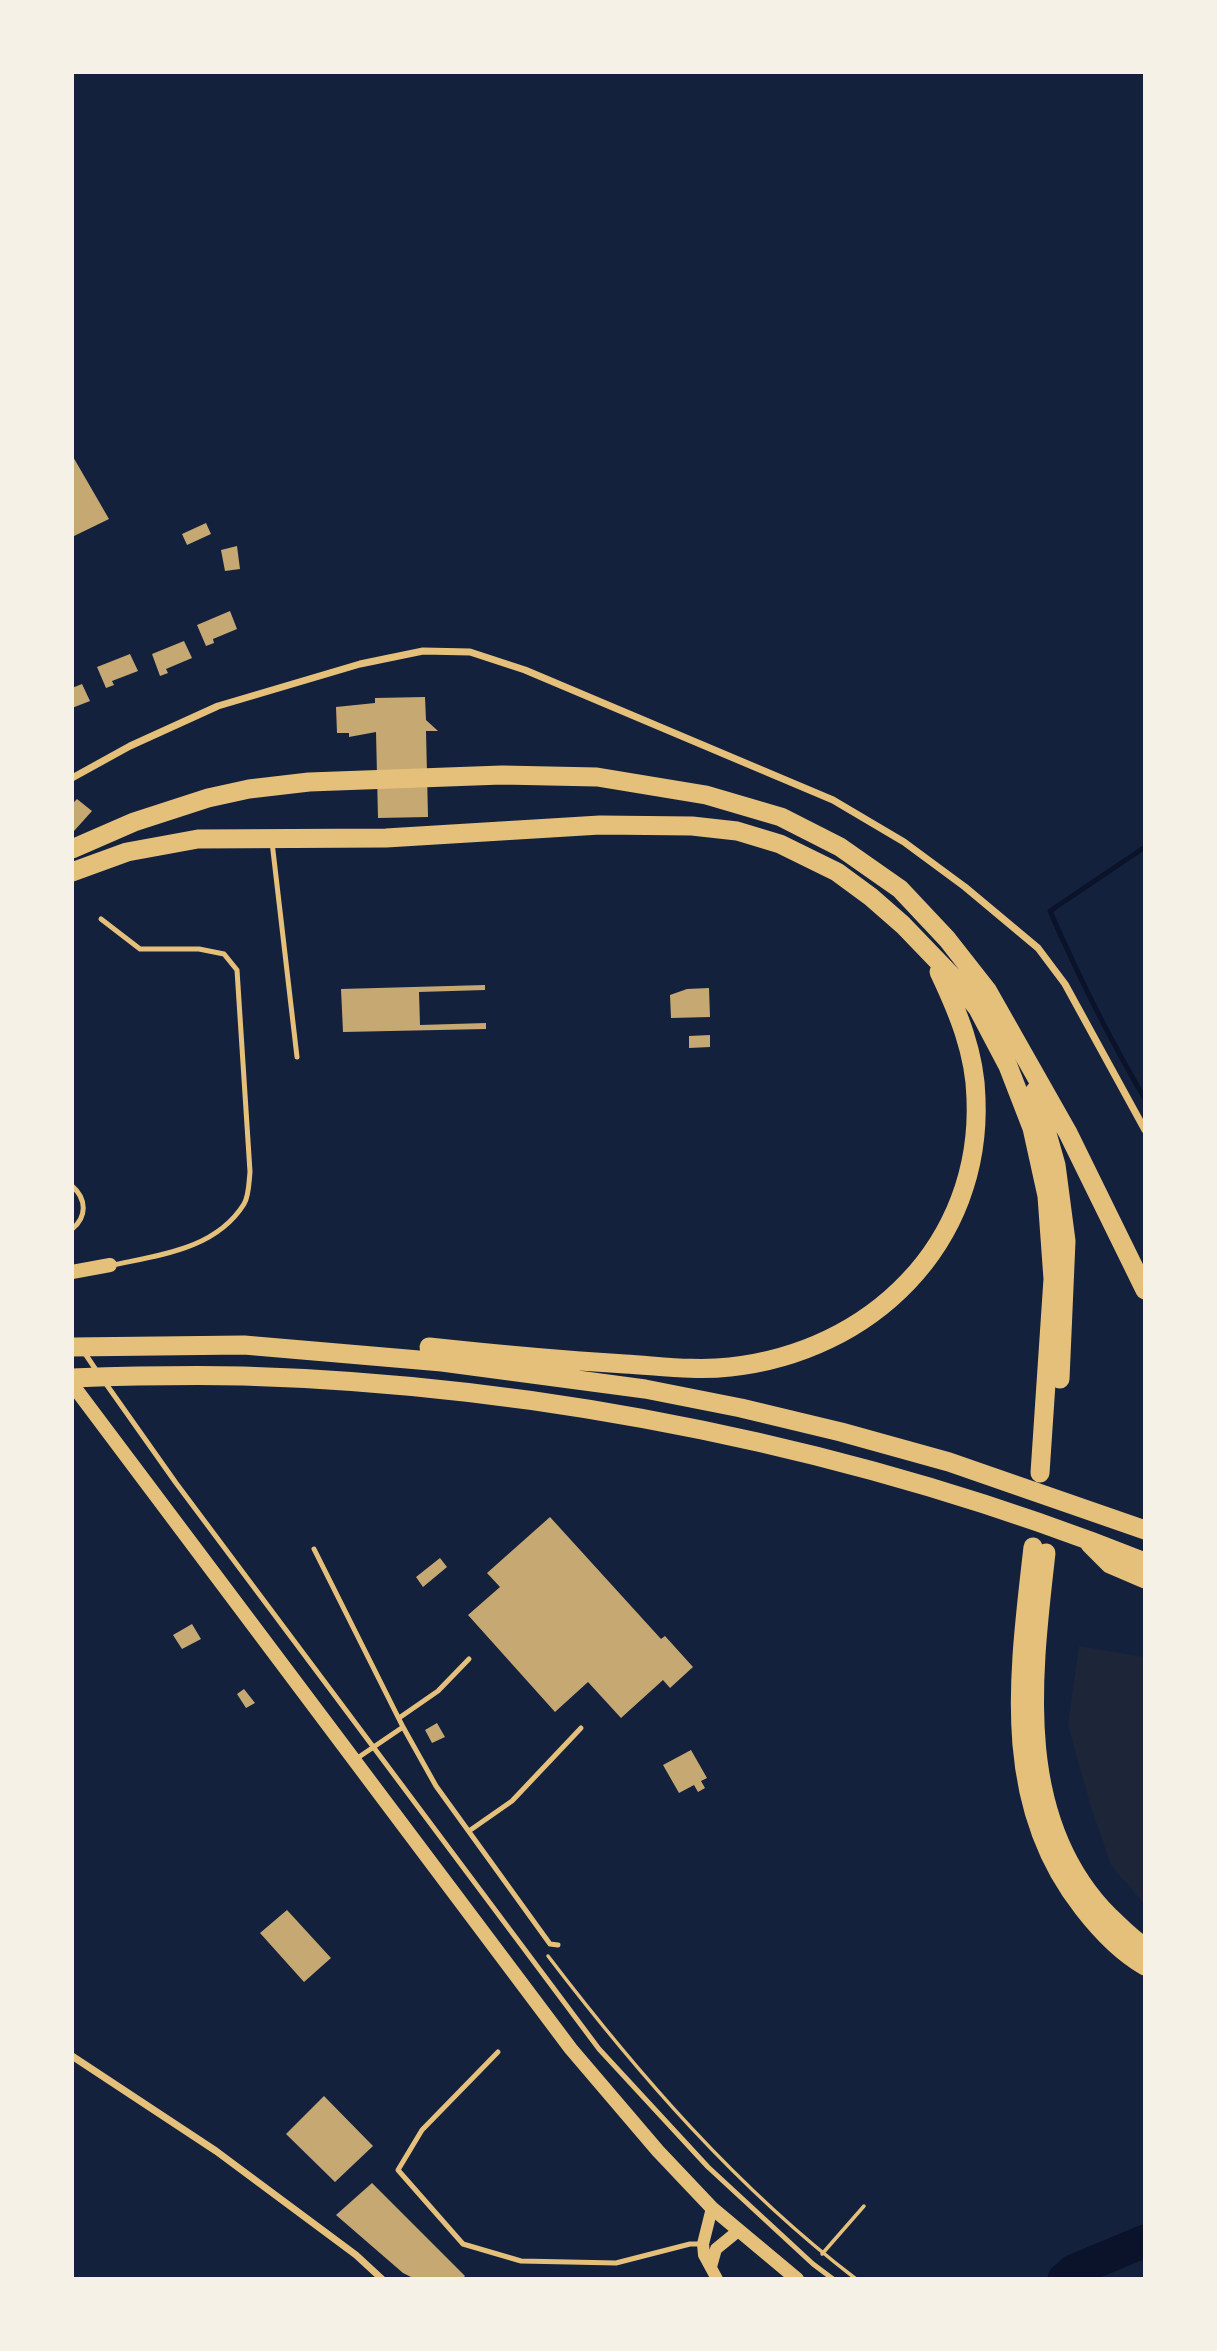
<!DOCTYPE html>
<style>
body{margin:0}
#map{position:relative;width:1217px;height:2351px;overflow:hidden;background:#14213d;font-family:"Varela Round",sans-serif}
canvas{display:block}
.frame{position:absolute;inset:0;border:74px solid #f6f1e7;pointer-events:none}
</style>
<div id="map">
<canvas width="1217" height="2351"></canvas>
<div class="frame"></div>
</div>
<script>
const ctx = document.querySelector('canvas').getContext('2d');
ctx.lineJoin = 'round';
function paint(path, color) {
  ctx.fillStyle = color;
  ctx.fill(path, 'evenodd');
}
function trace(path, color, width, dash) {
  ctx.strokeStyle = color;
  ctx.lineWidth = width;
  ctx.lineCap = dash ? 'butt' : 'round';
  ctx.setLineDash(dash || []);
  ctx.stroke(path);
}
paint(new Path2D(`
 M1079,1646L1145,1657V1905L1111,1865L1091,1807L1068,1725Z`), '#1d2539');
trace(new Path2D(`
 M1145,847L1050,911C1078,975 1109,1038 1145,1099`), '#0b132b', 5);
trace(new Path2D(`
 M1064,2279L1073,2271L1145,2241`), '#0b132b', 33);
paint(new Path2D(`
 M72,455L109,519L72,537Z
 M206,523L211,534L187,545L182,534Z
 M237,546L240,569L225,571L221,550Z
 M230,611L237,629L213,639L214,643L206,646L197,625Z
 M184,641L192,658L166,669L168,673L160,676L152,654Z
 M130,654L138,671L112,681L114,685L106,688L97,667Z
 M82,684L90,701L72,708V688Z
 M425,697L426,720L438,731H426L428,817L378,818L376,732L349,737V733H337L336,707L375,703V698Z
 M77,799L92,811L74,831L72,829V804Z
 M485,985V990L419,992L420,1025L486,1023V1029L343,1032L341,989Z
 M709,988L710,1017L671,1018L670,995L687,989Z
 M710,1035V1047L689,1048V1036Z
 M550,1517L661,1639L665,1636L693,1667L670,1688L663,1680L621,1718L588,1682L555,1712L468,1615L500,1587L487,1573Z
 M440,1558L447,1567L423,1587L416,1577Z
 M192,1624L201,1639L182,1649L173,1635Z
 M244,1689L255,1703L246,1708L237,1694Z
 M437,1723L445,1737L432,1743L425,1730Z
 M691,1750L707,1778L701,1781L705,1788L698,1792L694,1785L679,1793L663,1765Z
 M287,1910L331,1958L304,1982L260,1933Z
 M324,2096L373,2146L335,2182L286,2134Z
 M372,2183L465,2276L462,2279H415L403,2273L336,2215Z`), '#c6a872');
trace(new Path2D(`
 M548,1956C638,2074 737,2188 856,2279
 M822,2254L864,2206`), '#e5c07b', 3.5);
trace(new Path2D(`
 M272,842L297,1057
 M101,919L140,949H199L224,954L237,970L250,1172C249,1181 249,1196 244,1204C216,1249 160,1255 113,1265
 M72,1186C87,1199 87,1217 72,1229
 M84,1352L98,1373
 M104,1381L176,1483L599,2049L708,2167L813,2264L833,2279
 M314,1549L403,1727L356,1759
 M399,1718L438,1691L469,1659
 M403,1727L436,1786L550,1944L558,1945
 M469,1831L512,1801L581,1728
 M498,2052L422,2130L398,2170L463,2244L521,2261L616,2263L690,2244H702`), '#e5c07b', 5);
trace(new Path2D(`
 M72,778L130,746L218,706L360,664L423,651L470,652L525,670L833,800L904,842L965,887L1038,948L1065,984L1145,1130
 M72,2056L216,2151L356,2255L382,2279`), '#e5c07b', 7);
trace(new Path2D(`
 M712,2208L703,2244L704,2255L717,2279
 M711,2267L716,2249L738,2231`), '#e5c07b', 12);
trace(new Path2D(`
 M72,1272L110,1265
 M72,1384L571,2049L658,2151L712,2208L797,2279`), '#e5c07b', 14);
trace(new Path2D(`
 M72,849L134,822L208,798L249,789L309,782L502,775L597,777L706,795L781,817L840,847L900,889L947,939L987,990L1068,1133L1145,1290
 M72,872L127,852L198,839L386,838L600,825L692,826L737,831L780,844L837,872L871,897L903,925L954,978L978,1009L1008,1066L1032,1128L1047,1196L1053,1279L1040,1473
 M1035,1091L1056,1165L1066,1241L1060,1379
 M72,1347L244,1345L442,1362L645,1389L741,1408L841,1432L949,1462L1145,1530
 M429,1347C494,1354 559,1360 625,1364C660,1366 695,1371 730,1367C871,1352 982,1244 976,1098C975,1053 958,1012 939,972
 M72,1378C129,1376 186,1375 243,1376C547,1385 862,1449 1145,1562
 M1090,1544L1110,1564L1145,1579
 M1033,1547C1019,1672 999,1802 1083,1908C1100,1930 1121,1952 1145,1966
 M1046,1553C1032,1676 1013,1819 1109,1916C1121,1927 1132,1939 1145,1947`), '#e5c07b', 19);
</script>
